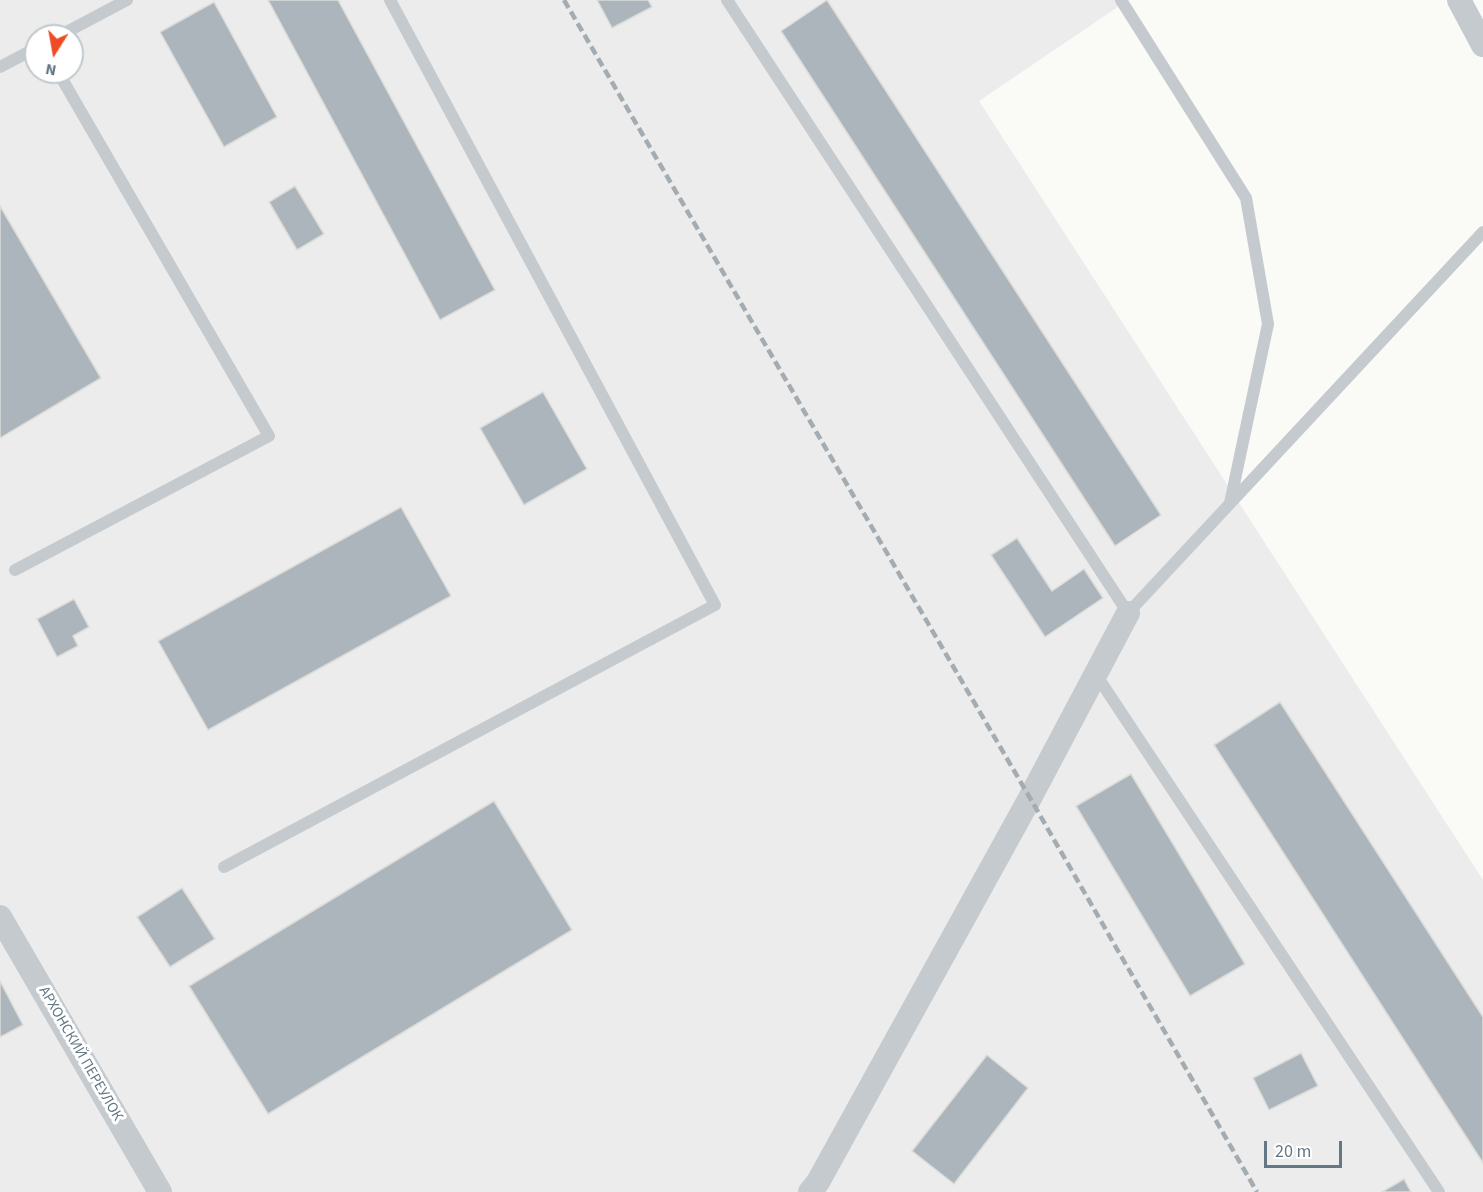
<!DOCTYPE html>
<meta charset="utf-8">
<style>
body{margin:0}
#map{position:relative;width:1483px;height:1192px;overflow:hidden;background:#fafaf7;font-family:"Source Sans 3",sans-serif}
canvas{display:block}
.north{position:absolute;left:24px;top:24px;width:60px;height:60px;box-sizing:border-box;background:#fff;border:2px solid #c1c9ce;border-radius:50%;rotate:191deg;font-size:16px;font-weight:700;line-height:24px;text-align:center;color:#637784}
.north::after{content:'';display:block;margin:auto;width:21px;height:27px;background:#ed4c24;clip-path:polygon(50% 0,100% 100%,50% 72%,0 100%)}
.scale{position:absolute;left:1264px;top:1141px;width:78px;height:27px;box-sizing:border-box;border:3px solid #637784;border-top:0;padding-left:8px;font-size:18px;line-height:21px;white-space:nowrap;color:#637784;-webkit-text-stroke:4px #fff;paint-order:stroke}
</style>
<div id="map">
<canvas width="1483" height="1192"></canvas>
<div class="north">N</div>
<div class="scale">20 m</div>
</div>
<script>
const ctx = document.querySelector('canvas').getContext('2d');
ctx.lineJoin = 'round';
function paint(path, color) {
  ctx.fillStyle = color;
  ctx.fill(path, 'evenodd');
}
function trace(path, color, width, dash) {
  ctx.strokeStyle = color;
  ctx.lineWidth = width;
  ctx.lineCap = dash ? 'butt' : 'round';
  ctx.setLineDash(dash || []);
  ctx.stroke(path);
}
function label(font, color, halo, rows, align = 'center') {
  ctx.font = font + ' "Source Sans 3",sans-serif';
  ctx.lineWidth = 6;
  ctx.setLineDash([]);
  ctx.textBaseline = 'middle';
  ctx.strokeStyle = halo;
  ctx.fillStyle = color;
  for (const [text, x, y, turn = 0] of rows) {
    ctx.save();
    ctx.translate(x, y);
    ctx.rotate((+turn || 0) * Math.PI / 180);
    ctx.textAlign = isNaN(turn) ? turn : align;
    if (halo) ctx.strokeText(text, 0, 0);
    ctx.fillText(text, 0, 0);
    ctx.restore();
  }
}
paint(new Path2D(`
 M0,0H1128L979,101L1483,880V1192H0ZM36,36H72V72H36Z`), '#ebeceb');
const building = new Path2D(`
 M268,0H338L495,290L440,320Z
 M597,0H648L652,7L612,28Z
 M827,0L1161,515L1115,546L781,31Z
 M214,2L277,117L224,147L160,32Z
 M295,186L324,234L297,250L269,202Z
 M0,206L101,378L0,438Z
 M543,392L587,469L524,505L480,428Z
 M401,507L451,596L208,730L158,641Z
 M1017,538L1052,591L1084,569L1103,598L1045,637L991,555Z
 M74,599L89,627L73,636L78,646L57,657L37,619Z
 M1280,702L1483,1017V1163L1214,745Z
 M1131,774L1245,964L1190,996L1076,806Z
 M494,801L572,930L268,1114L189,986Z
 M182,888L215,939L170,967L137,917Z
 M0,981L23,1025L0,1037Z
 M1301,1053L1318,1086L1269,1110L1253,1078Z
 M987,1055L1028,1088L954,1184L912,1151Z
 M1404,1179L1411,1192H1382Z`);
paint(building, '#abb5bb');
trace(building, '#dcdcda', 1.5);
trace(new Path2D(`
 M727,0L1128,613L1483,232
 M1121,0L1246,198L1268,324L1230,503
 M59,36L127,0
 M0,67L36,48
 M15,570L269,436L58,72
 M1095,673L1439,1192
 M224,867L715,605L390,0`), '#c5cace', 12);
trace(new Path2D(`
 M1459,0L1483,45
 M0,917L160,1192
 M810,1192L818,1182L1030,798L1128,613`), '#c5cace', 24);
trace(new Path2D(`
 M564,0L1030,798L1257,1192`), '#a4acb2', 4.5, [9, 4.5]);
label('15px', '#637784', '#fff', [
 ["АРХОНСКИЙ ПЕРЕУЛОК",80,1054,60]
]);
</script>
